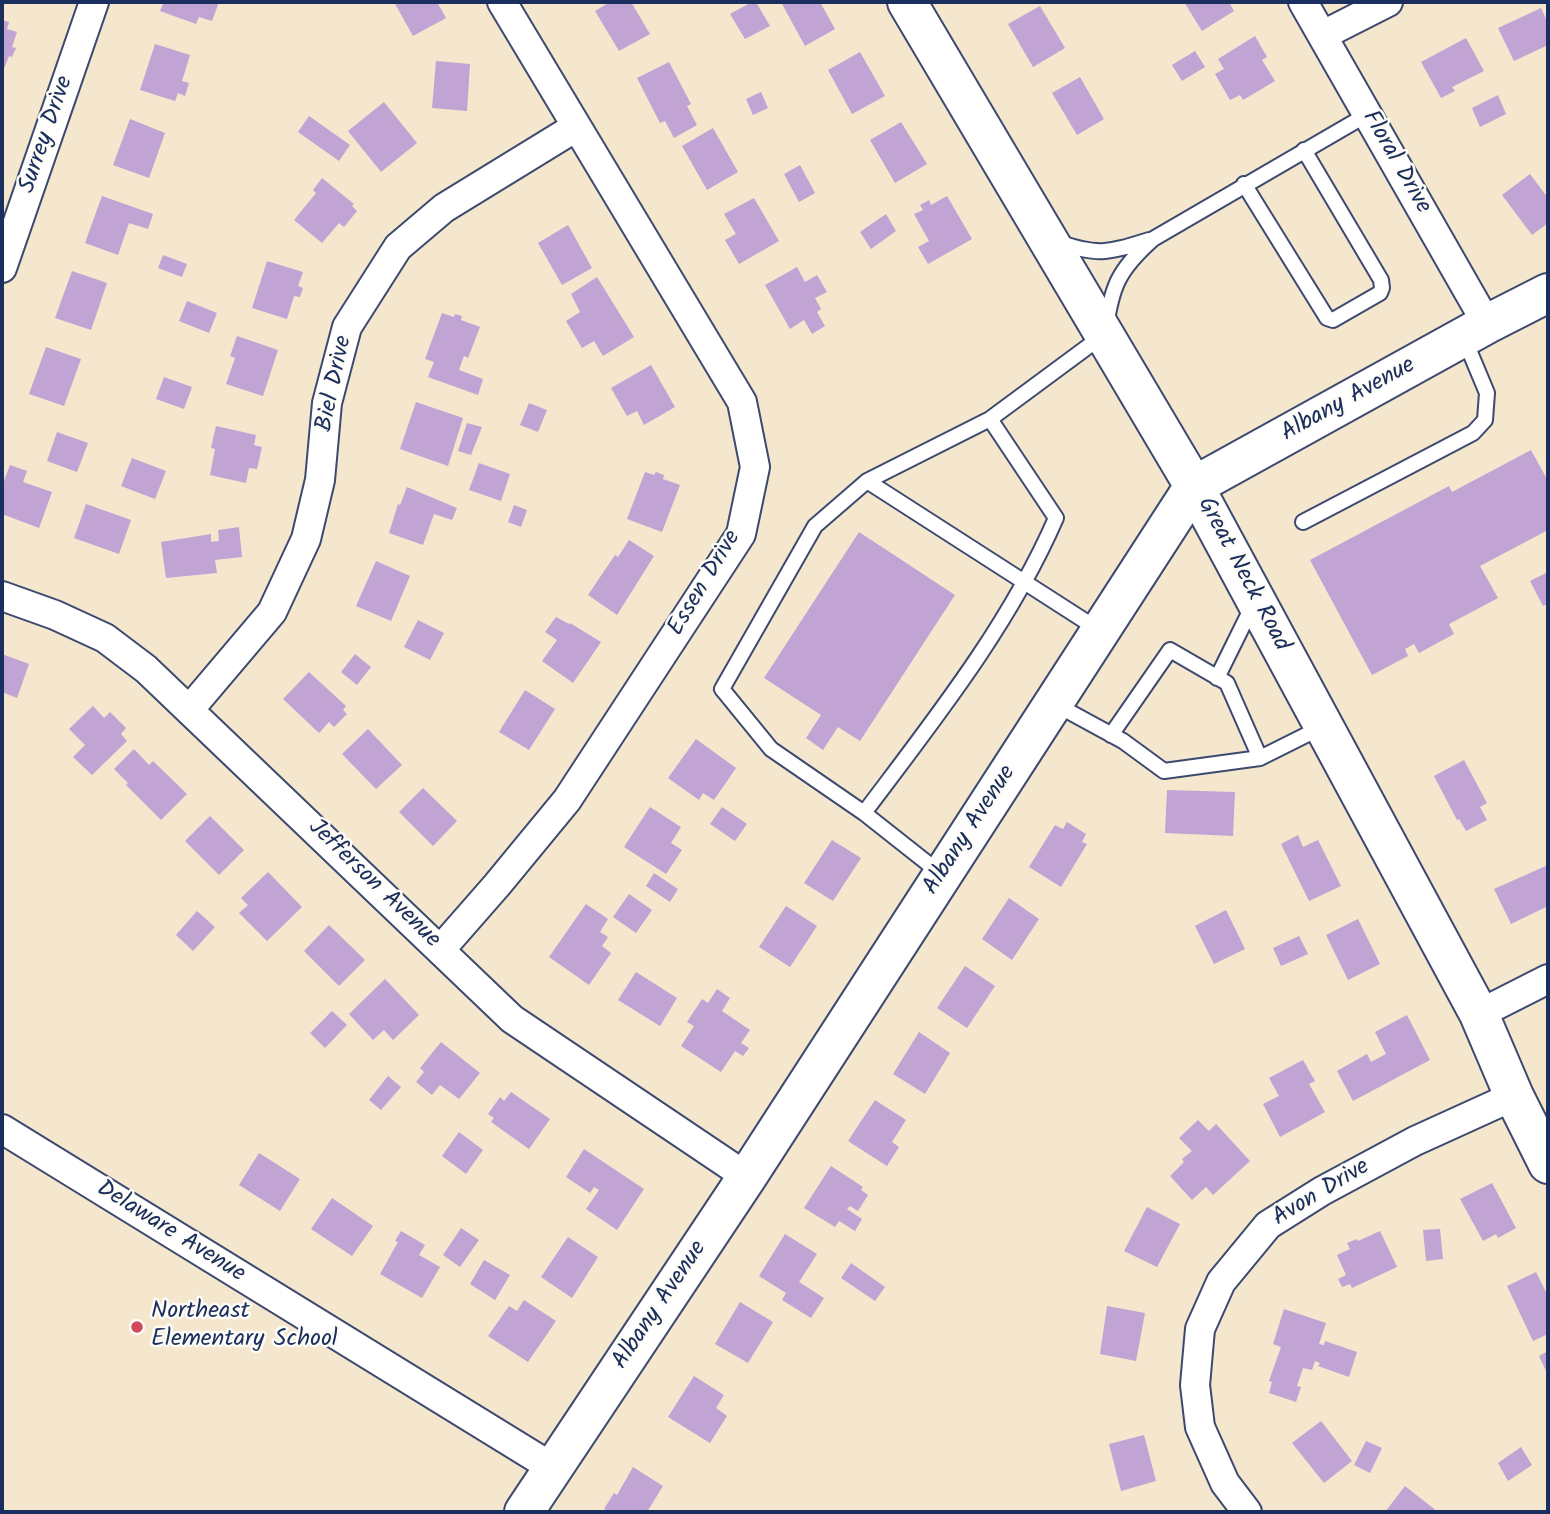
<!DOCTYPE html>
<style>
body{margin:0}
#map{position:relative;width:1550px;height:1514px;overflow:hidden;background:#f5e6ce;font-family:Kalam,sans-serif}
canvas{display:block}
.frame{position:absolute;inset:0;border:4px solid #1b2f5e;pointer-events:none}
</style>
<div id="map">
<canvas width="1550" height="1514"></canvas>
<div class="frame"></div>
</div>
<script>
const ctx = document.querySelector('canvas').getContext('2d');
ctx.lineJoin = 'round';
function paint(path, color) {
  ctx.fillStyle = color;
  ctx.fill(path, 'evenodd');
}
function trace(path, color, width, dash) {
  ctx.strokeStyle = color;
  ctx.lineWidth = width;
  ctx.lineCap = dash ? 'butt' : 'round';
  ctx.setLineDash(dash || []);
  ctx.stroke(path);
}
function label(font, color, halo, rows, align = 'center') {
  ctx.font = font + ' Kalam,sans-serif';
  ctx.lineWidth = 5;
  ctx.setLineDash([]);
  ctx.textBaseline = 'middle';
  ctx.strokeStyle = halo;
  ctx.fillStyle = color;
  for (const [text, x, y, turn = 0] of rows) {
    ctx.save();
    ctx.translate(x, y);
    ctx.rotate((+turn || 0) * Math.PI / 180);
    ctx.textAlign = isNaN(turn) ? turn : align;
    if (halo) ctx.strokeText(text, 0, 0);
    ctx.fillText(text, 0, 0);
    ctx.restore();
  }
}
paint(new Path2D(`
 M164,2H219L212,21L199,17L196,24L160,11Z
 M394,2H437L446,18L413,36Z
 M610,2H631L650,34L619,51L595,11Z
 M752,2H756L770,26L745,39L730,14Z
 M786,2H820L835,29L805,46L782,4Z
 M1184,2H1229L1234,11L1202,31Z
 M1040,6L1065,48L1033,67L1008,24Z
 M1541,8L1548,23V45L1514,61L1498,28Z
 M2,20L9,22L7,29L17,32L12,47L16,48L12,57L9,56L2,74Z
 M1255,36L1267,57L1262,60L1275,81L1243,100L1240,95L1230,100L1215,74L1224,69L1218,59Z
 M1466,38L1484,71L1452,87L1455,91L1441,98L1421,62Z
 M155,44L190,55L182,81L189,83L185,96L178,93L175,101L140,90Z
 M1195,51L1205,67L1182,81L1172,65Z
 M860,52L885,96L852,114L828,70Z
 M436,61L470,64L467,111L432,108Z
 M669,62L691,104L687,106L697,125L674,138L665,121L660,123L637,78Z
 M1080,77L1104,119L1077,135L1052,93Z
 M761,92L768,108L753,115L746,99Z
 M1498,95L1506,114L1480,127L1472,108Z
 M384,102L417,143L381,172L348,131Z
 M309,116L350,145L339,161L298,132Z
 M130,119L165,133L149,178L113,165Z
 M901,122L927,164L895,183L870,140Z
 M713,128L738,172L707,190L682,146Z
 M800,165L815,193L799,202L784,174Z
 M1530,174L1548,198V223L1532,235L1502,195Z
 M322,178L354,204L352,206L357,211L344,227L339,223L322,243L294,220L316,193L313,190Z
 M102,196L153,214L148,229L129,223L118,255L85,243Z
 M947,196L972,239L928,264L918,247L929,241L914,214L923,210L920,205L929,200L931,205Z
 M754,198L779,241L739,264L725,240L736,234L724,214Z
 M886,214L896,231L871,249L860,232Z
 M568,225L592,268L562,285L538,243Z
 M163,255L187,264L182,277L158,268Z
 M267,261L303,272L298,286L303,288L300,297L294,296L287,319L252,308Z
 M797,267L805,282L817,275L827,292L815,298L821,309L817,312L825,326L812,334L804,320L790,329L765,285Z
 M72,271L107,283L91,330L55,318Z
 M597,277L634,337L603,356L594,341L582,348L566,321L580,312L571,294Z
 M187,301L217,313L209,333L179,321Z
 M442,313L454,317L455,314L462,316L461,320L480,327L468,358L464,356L459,370L483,379L478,395L428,377L434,362L425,359Z
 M237,336L278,350L263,396L226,384L235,358L230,356Z
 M46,347L81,359L64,406L29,394Z
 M651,365L675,407L644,425L637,411L627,416L611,388Z
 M164,377L192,387L184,409L156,399Z
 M416,402L463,418L448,466L400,449Z
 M529,403L547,410L538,432L520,425Z
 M467,423L482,427L471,455L458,451Z
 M216,426L256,435L254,445L262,447L257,469L249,468L246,483L210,475L215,449L211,448Z
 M57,432L88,443L77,472L47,461Z
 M1531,450L1548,481V530L1480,566L1498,598L1449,624L1454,634L1419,653L1414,644L1405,649L1408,656L1372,675L1310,560L1449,486L1452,492Z
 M132,458L166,471L155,499L121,486Z
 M479,463L510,474L501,501L469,490Z
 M10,465L27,471L23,482L52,492L39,528L2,514V486Z
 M645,472L654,475L656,472L664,475L663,479L680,485L662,532L627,519Z
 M407,487L457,508L452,520L434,514L423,545L389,533L398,504L400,505Z
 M86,504L131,520L119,554L74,538Z
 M514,505L527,510L521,527L508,522Z
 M239,527L242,557L215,560L217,573L166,578L161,542L211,534V542L219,541L218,530Z
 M859,532L955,595L860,741L838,727L823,750L806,738L821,715L764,678Z
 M629,540L654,556L617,615L588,595L615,555L618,557Z
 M376,561L410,576L391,621L356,606Z
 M1548,572V604L1543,606L1530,581Z
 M556,617L569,624L570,623L601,642L573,683L542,661L557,640L545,632Z
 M418,620L444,633L430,660L404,647Z
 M2,654L29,664L17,698L2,692Z
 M355,654L371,667L357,685L341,672Z
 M309,672L346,706L343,710L347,714L334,727L329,722L319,733L283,699Z
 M525,690L555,709L529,750L499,732Z
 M93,706L104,718L110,712L126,728L121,734L127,741L92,775L73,757L85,745L69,729Z
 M368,729L402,765L376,789L342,754Z
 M696,739L736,768L714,800L703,793L699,800L668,778Z
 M134,749L149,765L153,761L187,794L161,820L126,785L128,783L114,769Z
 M1464,760L1487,803L1480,807L1487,820L1466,831L1459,819L1457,820L1434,776Z
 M423,788L457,821L433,846L399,812Z
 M1167,790L1235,792L1233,836L1165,833Z
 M650,807L681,827L671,843L682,850L666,874L624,847Z
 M722,807L747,824L735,841L710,824Z
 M210,816L244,850L219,875L185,841Z
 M1067,822L1086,834L1082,842L1087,844L1061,887L1029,867L1055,825L1063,829Z
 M1298,835L1303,847L1318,840L1341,886L1309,901L1281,844Z
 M832,840L861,858L833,901L804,883Z
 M1548,865V906L1511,924L1494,889Z
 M268,872L302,907L267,941L239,913L248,905L241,898Z
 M654,873L678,889L670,902L646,886Z
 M629,894L652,910L636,933L613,917Z
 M1009,898L1039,919L1012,960L982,939Z
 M586,904L608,919L600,932L608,937L602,946L611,953L589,985L549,957Z
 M786,906L817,926L790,967L759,947Z
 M1226,910L1245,949L1214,964L1195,926Z
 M197,911L215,927L193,951L176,935Z
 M1358,919L1380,964L1348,980L1326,935Z
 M329,925L365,960L339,986L304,951Z
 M1299,936L1308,954L1281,966L1273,948Z
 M965,966L995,986L967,1028L937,1008Z
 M636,972L677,998L660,1026L618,1000Z
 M385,979L419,1015L393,1040L384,1030L373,1040L349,1014Z
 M717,989L730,998L722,1011L750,1030L741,1043L749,1048L743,1056L735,1051L721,1072L681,1046L694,1026L687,1022L702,999L708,1003Z
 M332,1011L347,1025L325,1048L310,1033Z
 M1407,1015L1430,1060L1353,1101L1337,1071L1367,1054L1371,1062L1386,1054L1375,1032Z
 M919,1032L950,1053L925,1094L893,1074Z
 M441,1042L480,1073L459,1099L440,1085L432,1095L416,1082L424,1072L420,1068Z
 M1303,1060L1315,1081L1309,1084L1325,1112L1280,1137L1263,1104L1279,1096L1269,1078Z
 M388,1076L401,1087L381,1110L369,1100Z
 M511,1092L550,1119L529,1149L491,1122L494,1118L488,1114L500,1097L504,1101Z
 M875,1100L906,1120L892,1142L899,1147L887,1166L848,1141Z
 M1198,1120L1209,1131L1216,1124L1250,1161L1213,1195L1206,1187L1192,1200L1170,1176L1184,1162L1182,1159L1192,1151L1179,1138Z
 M459,1132L483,1150L466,1174L442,1156Z
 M584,1149L644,1189L617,1230L586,1209L599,1190L594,1187L590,1193L566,1177Z
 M259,1153L300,1179L280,1211L239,1185Z
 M831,1166L863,1187L861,1190L868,1195L858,1211L850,1206L847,1209L862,1219L855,1231L839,1221L835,1227L804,1208Z
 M1492,1183L1516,1228L1498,1238L1496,1234L1483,1241L1460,1199Z
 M332,1198L373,1226L352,1256L311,1229Z
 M1147,1207L1180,1224L1157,1267L1124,1251Z
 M461,1228L479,1240L460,1267L443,1255Z
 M1440,1229L1443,1259L1426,1261L1423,1230Z
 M401,1231L425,1245L419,1255L440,1267L422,1298L380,1274L398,1242L395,1241Z
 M1380,1231L1397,1267L1352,1288L1350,1284L1342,1287L1338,1279L1346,1275L1337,1255L1350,1249L1347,1243L1357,1239L1358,1241Z
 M785,1234L817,1254L799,1282L824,1298L811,1318L782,1300L786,1293L759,1276Z
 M568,1237L598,1257L572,1298L541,1277Z
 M484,1260L510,1275L495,1300L470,1284Z
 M851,1263L885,1287L875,1301L841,1278Z
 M1536,1272L1548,1296V1334L1533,1341L1507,1286Z
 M524,1300L556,1321L528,1362L488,1336L509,1306L517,1311Z
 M740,1302L773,1322L748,1363L715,1344Z
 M1107,1306L1145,1313L1136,1361L1100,1354Z
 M1284,1309L1326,1323L1319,1344L1324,1345L1325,1341L1357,1352L1349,1377L1318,1366L1320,1363L1315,1361L1312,1370L1303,1368L1297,1386L1301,1387L1296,1402L1269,1393L1272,1382L1269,1381L1281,1347L1273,1344Z
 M1548,1351V1375L1539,1356Z
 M694,1376L724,1395L716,1408L727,1416L710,1443L668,1417Z
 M1321,1421L1352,1461L1324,1483L1292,1443Z
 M1144,1435L1156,1481L1121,1491L1109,1444Z
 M1366,1441L1382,1448L1370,1473L1354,1465Z
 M1521,1447L1532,1465L1508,1481L1498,1463Z
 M633,1467L663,1486L647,1512H610L604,1509L614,1493L617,1495Z
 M1405,1486L1438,1512H1385Z`), '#c1a3d4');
const lane = new Path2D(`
 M1244,184L1327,318L1333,320L1380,293L1382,288L1381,280L1304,150
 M1057,242C1099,256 1107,253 1149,240
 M867,481L1099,630
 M1303,522L1473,433L1485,420L1487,393L1464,338
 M1217,678L1253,605
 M1055,704L1123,741L1164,771L1260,758L1322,727
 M1111,735L1170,650L1227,683L1260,758
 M864,813L771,749L722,689L815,526L867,481L990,419L1105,334C1111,287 1118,270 1153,239L1368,114
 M940,873L864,813C934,720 1009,626 1056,518L990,419`);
const street = new Path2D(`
 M1303,2L1487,324
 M1323,35L1388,2
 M2,268L94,2
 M2,596L55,615L105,638L146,669L512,1019L747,1177
 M189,710L272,612L306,539L320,480L327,403L347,327L398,247L444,208L576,127
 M441,949L497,885L567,800L741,534L755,467L742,402L502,2
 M1479,1014L1548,979
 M2,1129L553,1468
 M1247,1512L1225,1483L1200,1427L1195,1385L1200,1329L1221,1282L1268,1225L1322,1191L1415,1141L1514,1096`);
const secondary = new Path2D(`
 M907,2L1194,486L1479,1014L1514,1096L1548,1164
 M524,1512L747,1177L1194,486L1487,324L1548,293`);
trace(lane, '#3c4a6f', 18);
trace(street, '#3c4a6f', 32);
trace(secondary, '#3c4a6f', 42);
trace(lane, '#fff', 14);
trace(street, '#fff', 28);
trace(secondary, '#fff', 38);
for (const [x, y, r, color] of [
 [137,1327,7,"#d1495b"]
]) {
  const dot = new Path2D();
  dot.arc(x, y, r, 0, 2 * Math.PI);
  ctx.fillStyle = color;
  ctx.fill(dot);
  trace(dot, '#fdfcf7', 2.5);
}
label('24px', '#1b2f5e', '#fdfcf7', [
 ["Surrey Drive",48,135,-71],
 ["Floral Drive",1395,163,60],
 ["Biel Drive",336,384,-78],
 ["Albany Avenue",1349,401,-29],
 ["Great Neck Road",1242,575,62],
 ["Essen Drive",706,584,-59],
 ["Albany Avenue",971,831,-57],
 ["Jefferson Avenue",373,885,44],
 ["Avon Drive",1322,1194,-31],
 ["Delaware Avenue",170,1233,32],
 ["Albany Avenue",661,1306,-56]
]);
label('24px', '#1b2f5e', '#fdfcf7', [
 ["Northeast",151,1313],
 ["Elementary School",151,1341]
], 'left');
</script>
